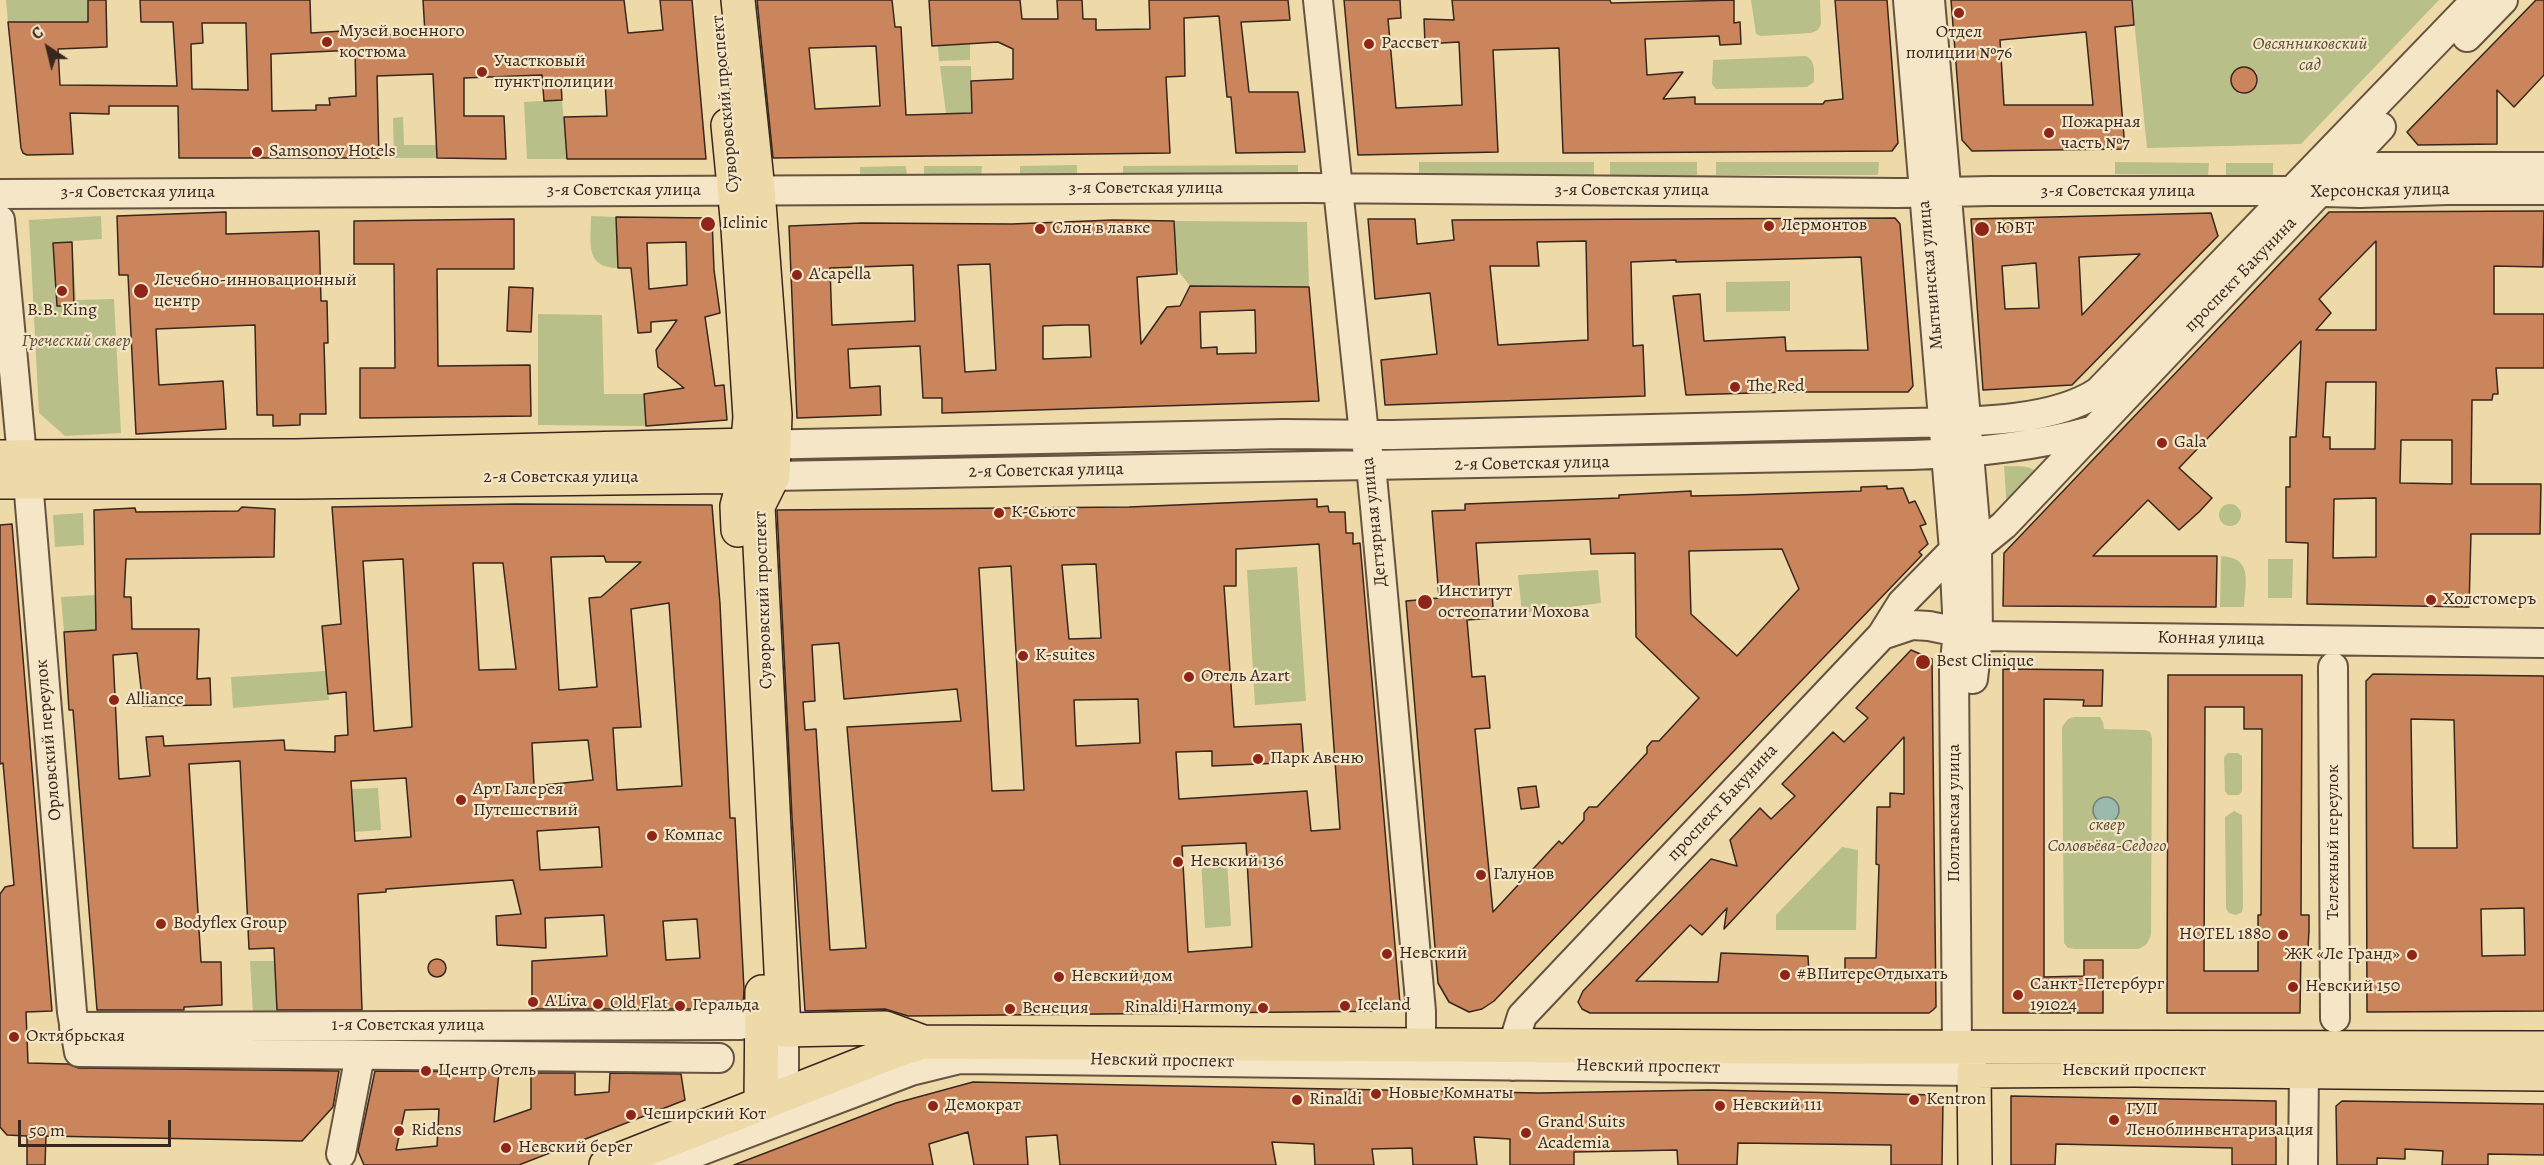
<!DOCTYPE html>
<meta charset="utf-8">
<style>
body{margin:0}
#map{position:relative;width:2544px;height:1165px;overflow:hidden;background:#eed9a9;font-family:Alegreya,serif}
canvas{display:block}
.north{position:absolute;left:18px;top:18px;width:60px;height:60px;-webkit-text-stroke:4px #f4e6c7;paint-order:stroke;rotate:325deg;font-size:16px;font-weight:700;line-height:24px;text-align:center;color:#39261d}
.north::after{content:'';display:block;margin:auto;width:21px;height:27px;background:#39261d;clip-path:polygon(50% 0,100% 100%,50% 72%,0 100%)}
.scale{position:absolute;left:18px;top:1120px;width:153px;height:27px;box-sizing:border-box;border:3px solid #39261d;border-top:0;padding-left:8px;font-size:18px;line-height:21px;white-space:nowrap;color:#39261d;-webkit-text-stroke:4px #f4e6c7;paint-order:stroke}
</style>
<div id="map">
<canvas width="2544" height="1165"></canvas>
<div class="north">С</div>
<div class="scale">50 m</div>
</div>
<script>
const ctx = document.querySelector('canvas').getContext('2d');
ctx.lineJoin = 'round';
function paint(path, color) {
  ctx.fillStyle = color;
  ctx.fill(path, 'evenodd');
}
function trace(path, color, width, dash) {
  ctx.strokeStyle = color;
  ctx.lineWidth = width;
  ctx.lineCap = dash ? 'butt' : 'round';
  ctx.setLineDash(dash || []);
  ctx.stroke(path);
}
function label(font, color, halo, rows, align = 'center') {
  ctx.font = font + ' Alegreya,serif';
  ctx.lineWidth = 4.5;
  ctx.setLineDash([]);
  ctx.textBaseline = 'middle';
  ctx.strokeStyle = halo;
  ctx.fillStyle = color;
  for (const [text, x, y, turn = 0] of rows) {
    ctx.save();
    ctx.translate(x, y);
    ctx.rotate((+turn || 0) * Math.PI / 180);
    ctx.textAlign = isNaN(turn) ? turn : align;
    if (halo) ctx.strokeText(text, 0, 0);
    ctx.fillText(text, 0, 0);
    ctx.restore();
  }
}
paint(new Path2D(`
 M6,0H88V22H8Z
 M1751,0H1820L1821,24L1818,30L1811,33L1761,36L1756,34Z
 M2132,0H2439L2301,144L2147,148ZM2248,67L2257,73L2258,84L2251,92L2240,94L2232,87L2231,76L2238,68Z
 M970,44V60L939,61L938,46Z
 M1806,56C1816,61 1814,72 1814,82L1807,87L1716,89L1712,84L1713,60Z
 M940,66H971L972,113L946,114Z
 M562,100L567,159H527L524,102Z
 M403,117L404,145H436L437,158H394L393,118Z
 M1419,162H1594V176H1419Z
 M1610,162H1697V175H1610Z
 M1716,162H1879L1878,175H1716Z
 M2115,162L2209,163L2208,175L2115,174Z
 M2226,163H2273V175H2226Z
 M1077,165V176L1020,177V166Z
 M1298,165V176H1123V166Z
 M906,166L907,176L860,177V167Z
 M924,166H982L981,176H924Z
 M101,216L102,239L72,241L76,300L114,299L121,433L65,436L39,413L29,220Z
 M591,216L616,217L618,268C584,268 591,242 591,216Z
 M1174,221L1307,222L1309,287L1190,286L1176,268Z
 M1790,281V311L1726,312V282Z
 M538,314L602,315L604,394H644L646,426L538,425Z
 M2004,466C2016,467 2033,463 2038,476L2007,509Z
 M2219 515a11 11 0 1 1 22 0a11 11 0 1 1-22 0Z
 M83,513L84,545L55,547L53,515Z
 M2221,556C2254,558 2245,582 2244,607H2220Z
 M2268,559H2293L2292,598H2268Z
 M1297,567L1306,701L1255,705L1247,570Z
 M1598,570L1601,603L1522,613L1518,575Z
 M96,595V630L64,632L61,597Z
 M326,671L329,700L233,708L231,677Z
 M2074,717H2100L2103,722L2104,729L2145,730L2150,732L2152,738L2151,934C2149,943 2145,947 2137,949H2075L2068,948L2064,943L2062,727L2068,719Z
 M2228,753H2238L2242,756V791L2239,795H2228L2225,791L2224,757Z
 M378,788L381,830L354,832L351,789Z
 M2234,811L2242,815L2243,907L2242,912L2236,915L2229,913L2226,908L2225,817Z
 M1842,847L1858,850L1856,930H1776V915Z
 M1227,859L1231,926L1205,928L1201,860Z
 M250,961H275L278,1013H253Z`), '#b9bf88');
const water = new Path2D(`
 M2093 810a13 13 0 1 1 26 0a13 13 0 1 1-26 0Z`);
paint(water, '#99baac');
trace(water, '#737f73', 1.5);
const building = new Path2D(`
 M88,0H106L107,47L58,49L60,85L177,86L173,22H141L140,0H310L311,33L374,29L375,36L425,33L423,0H624L628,33L663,30L660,0H692L706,159H567L564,117L607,116L605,81L561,83L562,100L544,101L542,75L464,78V116H504L506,159L437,158L433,74L377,76L379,158H179L178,106H109V114L70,113L73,154L27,155L23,153L21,148L8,22H88ZM202,23H246L248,90L192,89L191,44L203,43ZM355,50L356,96L329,98L330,105H316V110L272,111L271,54Z
 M757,0H892L895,27H901L906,115L972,113L971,81L1013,79V49L998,42L932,46L929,0H1020L1022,19H1058L1057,0H1082L1083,19H1096V30L1150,29L1149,0H1288L1290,20L1241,22L1249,92H1298L1305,152L1236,153L1231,97H1227L1219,16L1184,18L1185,76L1166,77L1170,153L773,158ZM876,46L880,106L815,109L809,48Z
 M1344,0H1400L1401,18L1388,19L1396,108L1462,105L1459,42L1425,44L1424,19L1454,20L1452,0H1610L1611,3L1734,0V23L1740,22L1741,44L1720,45L1719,36L1645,39L1647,75L1683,72L1663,99L1695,97V104H1823L1825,101L1843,99L1835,0H1887L1898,143L1892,151L1563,153L1559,48L1493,50L1498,152L1358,155Z
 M1951,0H2132L2134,25L2115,27L2125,149L1972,151L1962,140ZM2086,32L2093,105H2004L2000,40Z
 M2536,0H2544V75L2514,107L2497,90V144L2418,145L2407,132Z
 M2231 80a13 13 0 1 1 26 0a13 13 0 1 1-26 0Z
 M2544,211L2543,267L2494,266V314H2544V368H2496L2498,394H2493L2492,400H2472L2471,484H2541L2540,534H2471L2469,607L2307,604L2308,543L2286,542V487H2290V437H2296L2301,341L2179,468L2212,498L2199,512L2179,530L2148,500L2093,556H2217L2216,607L2003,606L2004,553L2329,212ZM2376,241V330H2316L2331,313L2319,299ZM2326,382H2376L2375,449H2330V437H2323ZM2401,440H2452V484L2400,483ZM2376,498V557L2333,558L2334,499Z
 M226,212V234L319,231L321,301H327L328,343H324L326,414H300V425L273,426V415H257L255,325L156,329L159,385L223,381L226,429L136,434L128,275H119L117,216Z
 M2211,213L2218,236L2072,385L1983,390L1971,219ZM2140,254L2082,315L2079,257ZM2036,263L2039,308L2005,309L2002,266Z
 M616,217L712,218L714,270L720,313L705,317L715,386L724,385L727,420L646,426L644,394L684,388L658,367L656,350L677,320L651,322V332L638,333L631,268H618ZM686,242L687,285L649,289L647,243Z
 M1895,218L1900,224L1913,386L1908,392H1787L1686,395L1673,296L1700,294L1704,341L1785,337L1786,351L1868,350L1861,257L1676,262V260L1631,262L1633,346L1643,345L1645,396L1385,405L1381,360L1437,354L1430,293L1375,299L1368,219H1415L1417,244L1454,240L1452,220ZM1586,241L1588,340L1498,345L1490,266H1539L1537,242Z
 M514,219V269H437L438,366L530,365L531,416L360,418V368H395L394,264H354V221Z
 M1113,220L1174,221L1177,274L1137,277L1141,344L1167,307L1180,306L1190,286L1309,287L1319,401L942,413V398H923L920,346L848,349L850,388L880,386L881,415L797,418L789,226L862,223L1012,224ZM990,264L996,370L965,372L958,265ZM913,265L915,321L832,325L830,268ZM1255,310L1256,353L1217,354V347L1201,348L1200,312ZM1066,325H1089L1091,357L1043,359V326Z
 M72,242L74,306H57L53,243Z
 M509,287L533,288L531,332L507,331Z
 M1887,486V489L1903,488L1909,503L1915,501L1926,524L1920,526L1928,544L1919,552L1922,555L1494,1001L1482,1009L1469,1012L1449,1002L1438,983L1406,601L1439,598L1432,511L1465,510V504L1619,498V495L1691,491V496L1738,495L1861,491V487ZM1590,539L1591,554L1635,553L1636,637L1699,698L1659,741H1652L1647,747V753L1597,807H1589L1584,813V820L1562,844L1559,841L1493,912L1475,729L1490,728L1485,676L1472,677L1467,620L1494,618L1492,595L1480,596L1476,543ZM1782,549L1799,589L1737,656L1691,614L1689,551Z
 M1317,499V507L1328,506L1329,512H1345L1346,533H1353V544L1360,543L1400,1003L1392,1011L908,1016L885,1009L805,1011L792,817L777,510L1129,507ZM1319,544L1340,829L1311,831L1307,791L1179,799L1176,752L1212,751V766L1304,762L1301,724L1234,727L1224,586H1236V549ZM1096,564L1101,638L1069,639L1062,565ZM1011,566L1024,790L992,791L979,568ZM839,643L844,699L957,689L961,721L847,727L866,948L830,950L816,729L805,730L803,702L815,701L812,645ZM1138,699L1140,743L1076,746L1074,700ZM1246,843L1252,947L1188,952L1182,846Z
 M516,504L712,505L720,604L730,818H735L744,989L743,1009H532V961L607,956L604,915L545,918L546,948L497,945L496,916L521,914L513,880L386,889V892L358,894L362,1010H277L274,948L249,949L240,761L189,764L201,962H221L222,1005L184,1007V1010H97L73,710H69L64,632L96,630L94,510L135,508L136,512L238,511L242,507L275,509L274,557L126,559L124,597H131L132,629H199L197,679L210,678L211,705L143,706L137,653L113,655L119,779L150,776L146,737L163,736L164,746L284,740L285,750L335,752V736L348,735L346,692L328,694L322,626L341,624L332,507ZM604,556L606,562H641L601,597L589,598L597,687L559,690L551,557ZM403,559L412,727L374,731L363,561ZM473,563H503L516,669L479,670ZM669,603L682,786L617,790L613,728L641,727L631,609ZM588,740L593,780L534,786L532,743ZM406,778L411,837L355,841L351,781ZM599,827L602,867L540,870L537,831ZM697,919L700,958L666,960L663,921Z
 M12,524L52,1011L26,1012L28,1063L68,1064L79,1068L339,1071L333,1107L302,1141L46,1136L45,1165H27V1136L7,1135L0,1127V894L5,887L14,885L3,763L0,764V525Z
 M1911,650L1932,659L1936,1007L1933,1010L1929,1013H1590L1582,1009L1578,1002L1583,991L1711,859L1737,866L1730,840L1760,808L1771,819L1795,796L1782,784L1833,732L1844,742L1868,718L1856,708ZM1904,737V794L1890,793V807H1877L1876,864L1879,865L1876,958H1845V975L1809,974L1808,956L1721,953L1718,982L1636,981L1690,925L1702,935L1727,908L1724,929Z
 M2003,669L2103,670L2102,706H2083L2084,700L2044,699V977L2084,976V960H2103V1013H2003Z
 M2373,674L2544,676V1011L2367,1012L2366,681ZM2411,719L2454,720L2457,848H2413ZM2524,908L2525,955L2482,956L2481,909Z
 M2168,675H2302L2301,915H2309V931L2308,947H2301L2300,1013H2167ZM2205,707H2244V729H2262L2261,915H2258V971H2204Z
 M1536,786L1539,807L1521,809L1518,788Z
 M428 968a9 9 0 1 1 18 0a9 9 0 1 1-18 0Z
 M375,1071L499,1072L494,1122L531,1109V1073H575V1095L609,1092L610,1073L681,1074L685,1100L519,1165H364L358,1151ZM439,1109L437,1146L396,1150L405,1110Z
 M973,1082L1539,1093L1708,1090L1937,1095L1943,1102L1942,1165H1891V1145L1738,1143L1737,1165H1678L1677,1150L1574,1152V1165H1510V1139L1474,1137L1477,1165H1413L1412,1148L1372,1149L1374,1165H1315L1314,1144L1272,1142L1276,1165H1060L1057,1135L1026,1137L1028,1165H974L968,1132L929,1144L933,1165H734L896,1103Z
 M2011,1096L2276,1101V1165H2232V1148L2056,1144L2055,1165H2011Z
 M2342,1101L2544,1104V1155L2488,1154V1165H2442L2443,1151L2405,1149V1159L2377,1158V1165H2337L2336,1106Z`);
paint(building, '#ca855c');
trace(building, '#39261d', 1.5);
const minor = new Path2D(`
 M1318,0L1364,434L1371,466L1375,507L1421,1011V1045
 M1908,0L1954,550L1958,633L1954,669L1957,1047L1970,1065
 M1930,0L1977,547L1978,636L1973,679
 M2467,37L2503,0
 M2333,172L2343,167H2544
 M0,194L1307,188L1898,193L1990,191H2292L2360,193L2447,190H2544
 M0,220L22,457L28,481L72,1012L79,1052L719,1058
 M752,445L1283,434L1392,435L1910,423C1966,422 2051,423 2098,392L2476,0
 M773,476L1912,455C1972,453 2032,447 2091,431
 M1977,547L2004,525L2381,127
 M1882,635L1912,625L1929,626L1978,636L2544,643
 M2333,667L2335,1018
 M74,1027L741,1025
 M1513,1066V1045L1522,1016L1882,635L1902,603L1954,550
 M773,1112L784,1096V1030
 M341,1154L360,1055
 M663,1165L911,1071L960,1059L1974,1071
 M2303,1165L2304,1072`);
const major = new Path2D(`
 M738,0L758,190L775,415L773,476L758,506L784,1030L885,1028L923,1042
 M728,125L738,228L750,417L745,476L737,506L738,530
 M0,457L296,456L749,445
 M0,482H300L765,476
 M1974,1071L2134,1070L2544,1074
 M761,1104L762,992
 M606,1165L895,1051L923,1042L1758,1047L2544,1048
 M1975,1165L1974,1071L1977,1049`);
trace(minor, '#665340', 32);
trace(major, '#39261d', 36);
trace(minor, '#f4e6c7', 28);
trace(major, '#eed9a9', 33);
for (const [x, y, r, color] of [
 [1959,13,6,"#8f2418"],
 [327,42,6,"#8f2418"],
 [1369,44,6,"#8f2418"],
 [482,72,6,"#8f2418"],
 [2049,133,6,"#8f2418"],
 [257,152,6,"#8f2418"],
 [708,224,8,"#8f2418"],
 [1769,226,6,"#8f2418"],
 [1040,229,6,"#8f2418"],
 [1982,229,8,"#8f2418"],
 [797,275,6,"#8f2418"],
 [62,291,6,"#8f2418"],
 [141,291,8,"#8f2418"],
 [1735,387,6,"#8f2418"],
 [2162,443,6,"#8f2418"],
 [999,513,6,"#8f2418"],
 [2431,600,6,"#8f2418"],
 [1425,602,8,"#8f2418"],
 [1023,656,6,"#8f2418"],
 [1923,662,8,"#8f2418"],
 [1189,677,6,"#8f2418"],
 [114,700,6,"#8f2418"],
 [1258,759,6,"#8f2418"],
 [461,800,6,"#8f2418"],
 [652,836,6,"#8f2418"],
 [1178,862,6,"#8f2418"],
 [1481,875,6,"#8f2418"],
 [161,924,6,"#8f2418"],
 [2283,935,6,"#8f2418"],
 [1387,954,6,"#8f2418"],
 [2412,955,6,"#8f2418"],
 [1785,975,6,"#8f2418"],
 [1059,977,6,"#8f2418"],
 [2293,987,6,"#8f2418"],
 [2018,995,6,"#8f2418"],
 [533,1002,6,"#8f2418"],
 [598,1004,6,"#8f2418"],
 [680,1006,6,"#8f2418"],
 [1345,1006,6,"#8f2418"],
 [1263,1008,6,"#8f2418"],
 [1010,1009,6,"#8f2418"],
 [14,1037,6,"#8f2418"],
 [426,1071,6,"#8f2418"],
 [1376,1094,6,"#8f2418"],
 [1297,1100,6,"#8f2418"],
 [1914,1100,6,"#8f2418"],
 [933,1106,6,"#8f2418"],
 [1720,1106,6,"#8f2418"],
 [631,1115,6,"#8f2418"],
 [2114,1120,6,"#8f2418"],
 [399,1131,6,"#8f2418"],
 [1526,1133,6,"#8f2418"],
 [506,1148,6,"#8f2418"]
]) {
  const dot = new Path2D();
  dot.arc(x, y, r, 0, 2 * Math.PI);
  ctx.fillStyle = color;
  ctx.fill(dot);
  trace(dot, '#f4e6c7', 2);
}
label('18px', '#39261d', '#f4e6c7', [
 ["Музей военного",339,32],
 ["костюма",339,53],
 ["Отдел",1959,33,"center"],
 ["полиции №76",1959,54,"center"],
 ["Рассвет",1381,44],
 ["Участковый",494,62],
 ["пункт полиции",494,83],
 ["Пожарная",2061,123],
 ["часть №7",2061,144],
 ["Samsonov Hotels",269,152],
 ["Iclinic",722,224],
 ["Лермонтов",1781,226],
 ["Слон в лавке",1052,229],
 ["ЮВТ",1996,229],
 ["A'capella",809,275],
 ["Лечебно-инновационный",154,281],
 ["центр",154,302],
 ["B.B. King",62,311,"center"],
 ["The Red",1747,387],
 ["Gala",2174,443],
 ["К-Сьютс",1011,513],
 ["Институт",1438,592],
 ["остеопатии Мохова",1438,613],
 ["Холстомеръ",2443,600],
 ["K-suites",1035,656],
 ["Best Clinique",1936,662],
 ["Отель Azart",1201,677],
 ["Alliance",126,700],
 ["Парк Авеню",1270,759],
 ["Арт Галерея",473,790],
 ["Путешествий",473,811],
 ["Компас",664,836],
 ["Невский 136",1190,862],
 ["Галунов",1493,875],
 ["Bodyflex Group",173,924],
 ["HOTEL 1880",2271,935,"right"],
 ["Невский",1399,954],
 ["ЖК «Ле Гранд»",2400,955,"right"],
 ["#ВПитереОтдыхать",1797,975],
 ["Невский дом",1071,977],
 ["Санкт-Петербург",2030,985],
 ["191024",2030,1006],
 ["Невский 150",2305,987],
 ["A'Liva",545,1002],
 ["Old Flat",610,1004],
 ["Геральда",692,1006],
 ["Iceland",1357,1006],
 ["Rinaldi Harmony",1251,1008,"right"],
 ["Венеция",1022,1009],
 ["Октябрьская",26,1037],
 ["Центр Отель",438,1071],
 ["Новые Комнаты",1388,1094],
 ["Rinaldi",1309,1100],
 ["Kentron",1926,1100],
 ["Демократ",945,1106],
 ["Невский 111",1732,1106],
 ["ГУП",2126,1110],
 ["Леноблинвентаризация",2126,1131],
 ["Чеширский Кот",643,1115],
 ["Grand Suits",1538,1123],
 ["Academia",1538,1144],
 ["Ridens",411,1131],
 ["Невский берег",518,1148]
], 'left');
label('italic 18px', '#594c38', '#f4e6c7', [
 ["Овсянниковский",2310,45],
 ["сад",2310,66],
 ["Греческий сквер",76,342],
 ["сквер",2107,826],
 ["Соловьёва-Седого",2107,847]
]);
label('18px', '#39261d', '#f4e6c7', [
 ["Суворовский проспект",726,104,-95],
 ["3-я Советская улица",1146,189],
 ["3-я Советская улица",624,191],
 ["3-я Советская улица",1632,191],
 ["Херсонская улица",2380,191,-1],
 ["3-я Советская улица",2118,192],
 ["3-я Советская улица",138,193],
 ["Мытнинская улица",1931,275,-95],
 ["проспект Бакунина",2241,275,-46],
 ["2-я Советская улица",1532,464,-1],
 ["2-я Советская улица",1046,471,-1],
 ["2-я Советская улица",561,478],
 ["Дегтярная улица",1375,522,-96],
 ["Суворовский проспект",764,600,-92],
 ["Конная улица",2211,639,1],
 ["Орловский переулок",49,740,-95],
 ["проспект Бакунина",1723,803,-47],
 ["Полтавская улица",1955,813,-90],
 ["Тележный переулок",2334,842,-90],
 ["1-я Советская улица",408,1026],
 ["Невский проспект",1162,1061,1],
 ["Невский проспект",1648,1067,1],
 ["Невский проспект",2134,1071]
]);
</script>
